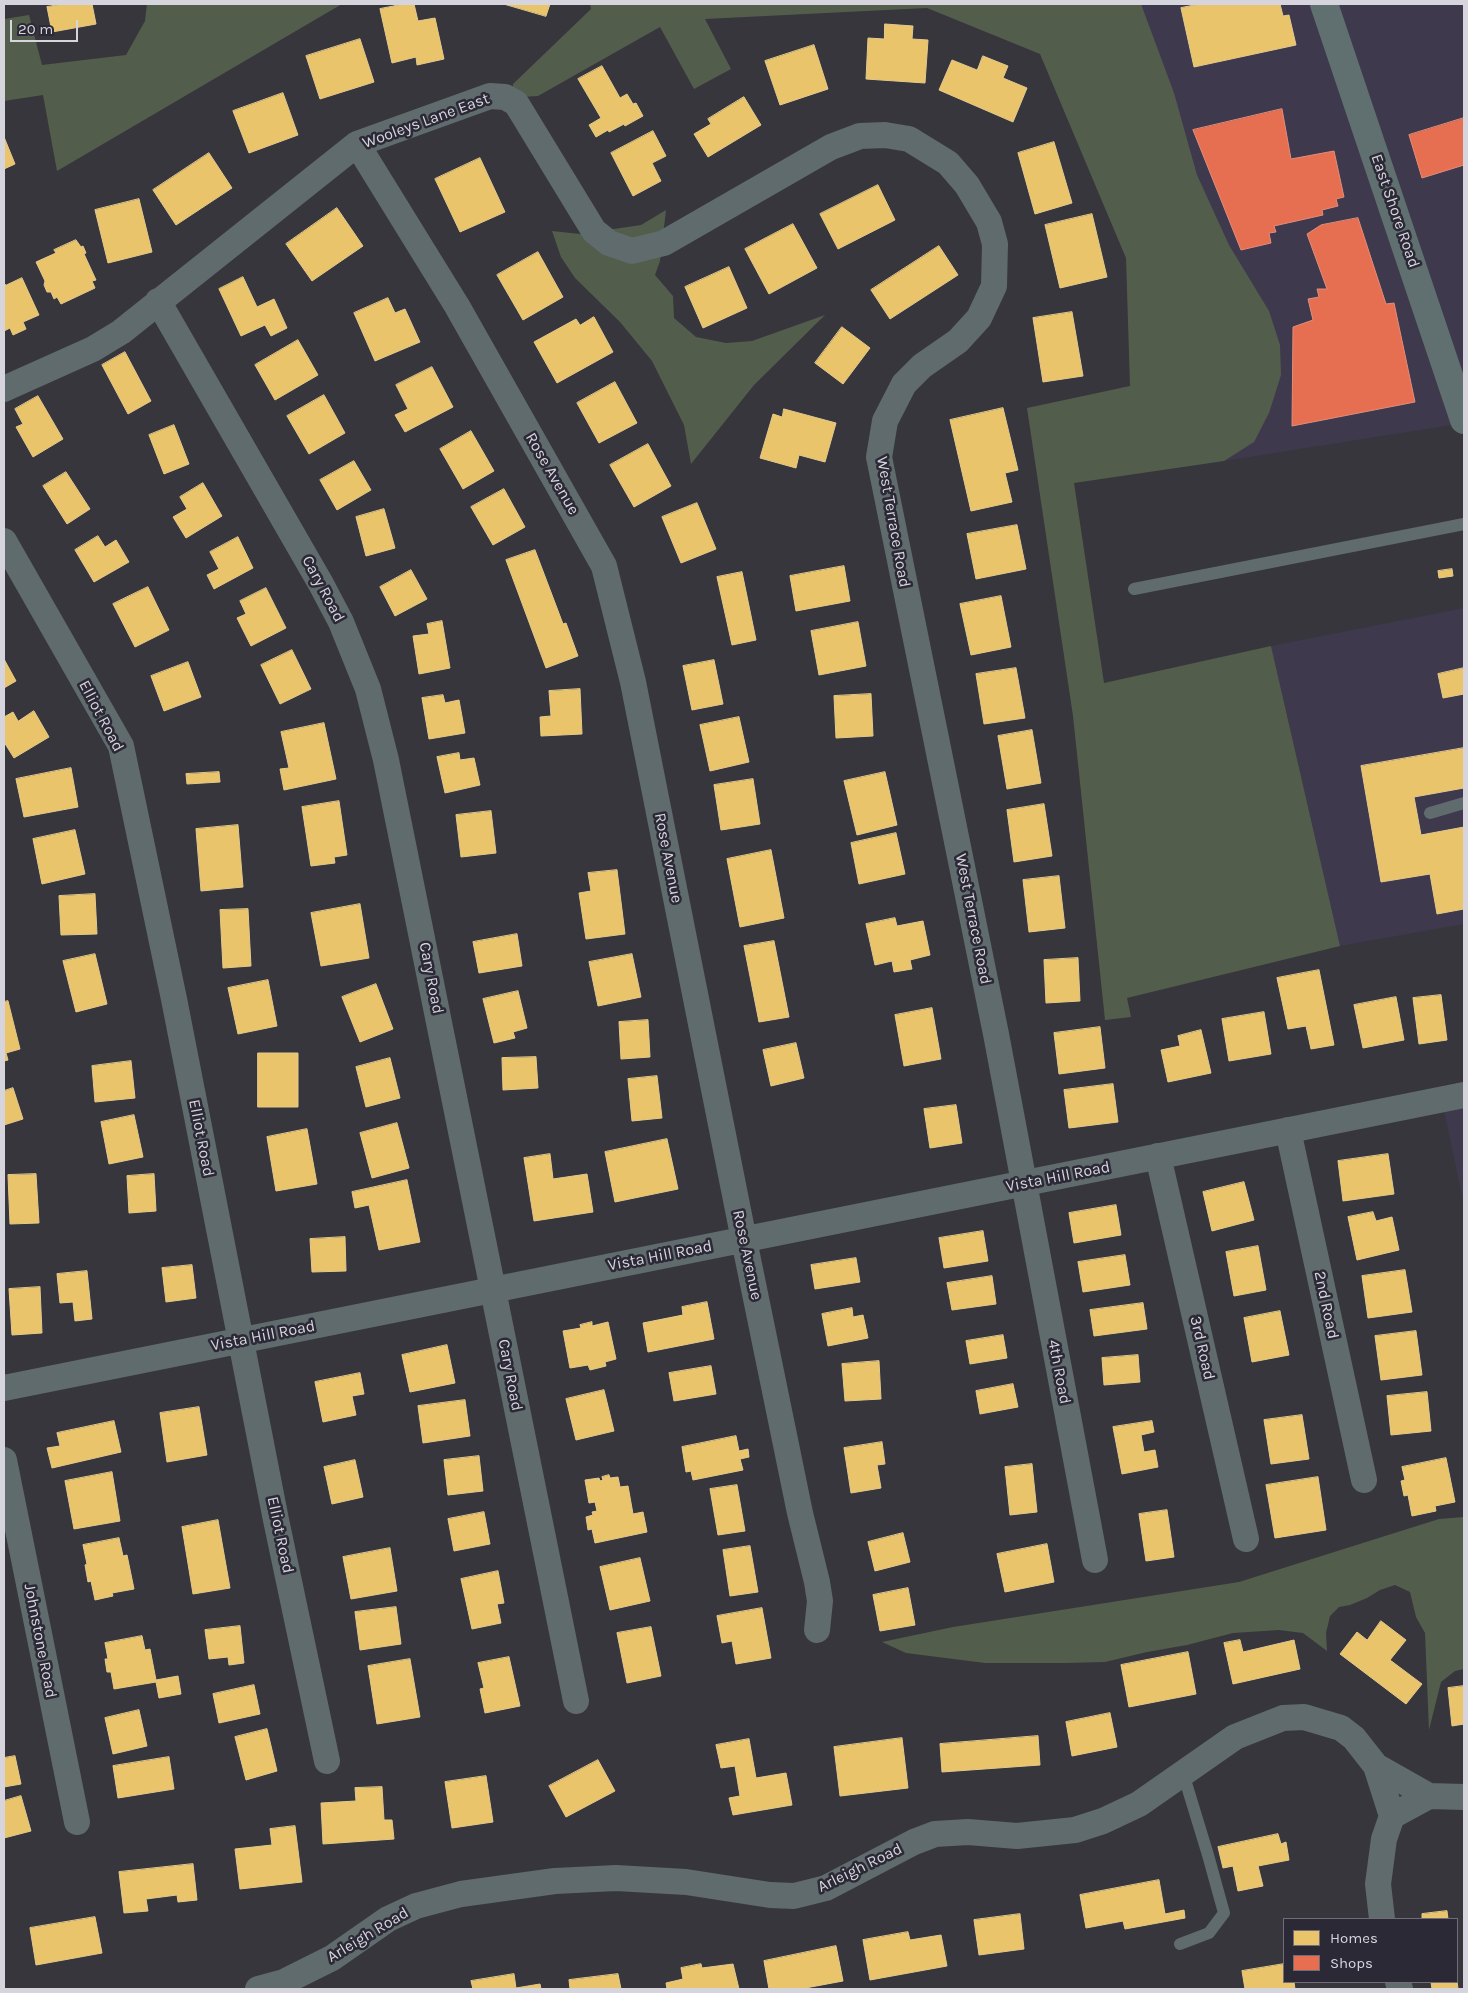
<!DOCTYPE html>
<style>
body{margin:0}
#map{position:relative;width:1468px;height:1993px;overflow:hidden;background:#37363d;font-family:Karla,sans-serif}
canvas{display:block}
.frame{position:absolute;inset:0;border:5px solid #d6d4dd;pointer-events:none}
.legend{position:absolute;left:1283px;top:1918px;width:175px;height:65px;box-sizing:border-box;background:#2c2936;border:1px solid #706d79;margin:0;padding:6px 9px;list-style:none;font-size:15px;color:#d6d4dd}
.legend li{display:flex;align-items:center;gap:10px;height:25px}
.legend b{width:25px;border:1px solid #706d79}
.scale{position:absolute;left:10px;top:20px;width:68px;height:22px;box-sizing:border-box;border:2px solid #d6d4dd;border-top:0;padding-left:6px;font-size:15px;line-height:18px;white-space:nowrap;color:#d6d4dd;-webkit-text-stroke:4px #2c2936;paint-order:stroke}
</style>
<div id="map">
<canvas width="1468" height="1993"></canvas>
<div class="frame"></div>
<ul class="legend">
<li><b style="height:14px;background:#e9c46a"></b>Homes</li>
<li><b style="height:14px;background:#e76f51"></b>Shops</li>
</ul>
<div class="scale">20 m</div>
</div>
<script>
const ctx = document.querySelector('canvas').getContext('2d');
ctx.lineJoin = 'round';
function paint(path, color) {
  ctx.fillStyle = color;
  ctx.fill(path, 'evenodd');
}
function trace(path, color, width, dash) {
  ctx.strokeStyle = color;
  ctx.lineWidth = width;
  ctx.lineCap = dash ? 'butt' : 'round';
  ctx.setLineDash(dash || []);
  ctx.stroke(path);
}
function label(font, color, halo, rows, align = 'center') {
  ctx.font = font + ' Karla,sans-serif';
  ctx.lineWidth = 5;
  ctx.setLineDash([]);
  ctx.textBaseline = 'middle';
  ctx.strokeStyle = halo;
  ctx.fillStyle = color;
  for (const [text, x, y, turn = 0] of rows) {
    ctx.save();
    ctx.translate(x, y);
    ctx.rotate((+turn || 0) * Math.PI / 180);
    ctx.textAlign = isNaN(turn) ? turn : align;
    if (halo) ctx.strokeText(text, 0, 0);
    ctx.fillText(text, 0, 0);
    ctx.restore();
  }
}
paint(new Path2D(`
 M1128,4H1464V423L1224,461L1166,106Z
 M1464,608V924L1340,946L1271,646Z
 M1464,1096V1205L1442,1101Z`), '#3e394c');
paint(new Path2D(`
 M147,4H342L57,171L43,95L4,101V19L29,15L42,65L126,55L145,21Z
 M590,4H1141L1174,93L1197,175L1229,245L1269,311L1280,345L1281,375L1269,413L1254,442L1224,461L1074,483L1104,683L1271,646L1340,946L1127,998L1131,1017L1105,1020L1073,716L1027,408L1130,386L1126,258L1040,54L927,8L705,19L731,69L694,89L660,27L538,96L521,97L513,89V84L591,9Z
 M666,210L660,261L655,275L673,296L674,318L696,337L726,343L752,341L825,315L754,385L691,464L684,425L652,361L620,322L575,278L561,257L552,231L580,234L641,225Z
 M1464,1517V1669L1455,1671L1441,1682L1429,1730L1425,1633L1416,1617L1410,1592L1395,1585L1380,1590L1367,1598L1350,1605L1339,1607L1330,1616L1326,1633L1327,1651L1303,1633L1279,1630L1233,1633L1187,1645L1147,1652L1105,1662L1066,1663H985L906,1653L882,1642L953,1627L1239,1582L1439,1519Z`), '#535d4c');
const homes = new Path2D(`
 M63,4H92L96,24L52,32L47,7Z
 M404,4H414L418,21L435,18L444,59L417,65L416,57L392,63L380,9Z
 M504,4H550L546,16Z
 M1200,4H1280L1283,16L1289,15L1296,45L1194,67L1181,8Z
 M885,24L913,26L912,39L928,40L925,83L866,79L868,38L884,39Z
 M360,39L374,82L320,99L306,56Z
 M814,45L828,89L780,105L765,61Z
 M983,56L1008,66L1003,78L1027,88L1013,122L939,90L952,60L977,70Z
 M602,66L620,98L627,94L633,104L636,103L643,116L625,126L624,124L609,132L608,130L596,137L589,125L601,118L578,79Z
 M283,93L298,135L249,153L233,111Z
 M744,97L761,125L708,157L694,134L711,124L708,119Z
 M653,131L666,156L652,163L661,181L633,196L611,153Z
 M4,137L15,164L4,169Z
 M1054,142L1072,203L1035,214L1018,153Z
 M209,153L232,188L176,225L153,190Z
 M480,158L505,212L460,232L435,179Z
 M878,185L895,220L838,249L820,214Z
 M139,199L152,252L108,263L95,210Z
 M337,208L363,246L312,281L286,244Z
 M1092,214L1107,277L1060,288L1045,225Z
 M793,224L817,268L769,294L745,249Z
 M76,240L81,247L83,246L86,253L84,254L96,280L92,281L95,288L61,304L57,297L54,299L51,292H47L44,285L45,281L36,262L56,253L54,250Z
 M939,246L958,275L890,319L871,290Z
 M538,252L563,297L523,320L497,275Z
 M729,267L747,308L703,328L685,287Z
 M243,277L257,307L274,299L287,328L271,336L265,325L241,336L219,289Z
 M22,278L39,315L23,322L26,329L13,335L10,328L4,331V284L6,285Z
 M388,298L395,313L405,309L420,342L375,361L354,313Z
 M1072,312L1083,376L1043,382L1033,318Z
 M594,317L613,352L557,383L534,342L576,319L580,325Z
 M842,327L870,348L843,384L815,363Z
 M298,340L318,375L275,400L255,365Z
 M125,352L151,401L128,414L102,365Z
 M432,367L453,407L405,432L395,415L408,409L396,385Z
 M615,382L637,423L599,443L577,403Z
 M324,395L345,433L309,454L287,416Z
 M38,396L63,439L33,457L16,427L23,424L15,409Z
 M1003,408L1018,470L1005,473L1012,502L971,511L950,420Z
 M784,409L836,423L825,462L799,455L796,468L760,458L773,414L782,417Z
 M174,425L189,464L164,474L149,435Z
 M471,431L494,471L463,489L440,449Z
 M648,444L671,486L634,507L610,465Z
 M354,461L371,490L337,510L320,480Z
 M66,472L90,509L67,524L43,486Z
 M203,483L222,516L186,538L173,517L187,509L180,497Z
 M504,489L525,527L493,545L471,507Z
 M697,503L716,549L681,563L662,517Z
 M384,509L395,548L366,556L356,517Z
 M1017,525L1026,569L976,579L967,534Z
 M98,536L105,547L116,540L129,562L94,582L75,550Z
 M238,537L253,568L214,589L207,575L219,569L210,552Z
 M535,550L563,624L566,623L578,656L546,668L506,560Z
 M844,566L850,601L796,611L790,576Z
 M1452,569L1453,576L1439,578L1438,571Z
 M411,570L427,599L395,616L380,587Z
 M742,572L756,640L732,645L717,577Z
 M148,587L169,630L135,647L113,604Z
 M266,588L286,628L251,646L237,618L246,614L240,601Z
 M1001,596L1011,647L971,655L960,604Z
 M442,621L450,668L419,674L413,636L429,634L427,624Z
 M858,622L866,666L819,675L811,631Z
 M292,650L311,689L280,704L261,665Z
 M4,659L16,681L4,688Z
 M714,660L723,704L692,710L683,666Z
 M188,662L201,697L164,711L151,676Z
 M1016,668L1025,718L984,724L976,674Z
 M1464,668V694L1443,698L1438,674Z
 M580,689L582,734L541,736L540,717L551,716L549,691Z
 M871,694L873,736L836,738L834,696Z
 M443,695L445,703L459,700L465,733L429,739L422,698Z
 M34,711L49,737L14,758L4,742V717L13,712L18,721Z
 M739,717L749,762L710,771L700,725Z
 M324,723L336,779L284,790L280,769L289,768L281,732Z
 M1032,730L1041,783L1007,789L998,736Z
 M1464,748V788L1414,797L1421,835L1464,827V909L1437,914L1430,874L1381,882L1361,766Z
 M459,753L460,760L474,758L480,785L445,793L437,757Z
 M71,768L78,807L24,817L16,779Z
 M219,772L220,782L187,784L186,774Z
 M885,772L897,825L857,835L844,781Z
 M753,779L760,824L721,830L714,785Z
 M339,801L347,855L334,857L335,863L311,866L302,807Z
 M1044,804L1052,856L1014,862L1007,810Z
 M491,811L496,853L461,857L456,815Z
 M238,825L243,887L201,891L196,829Z
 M75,830L85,874L42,884L33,839Z
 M896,833L905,874L859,884L851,843Z
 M771,850L784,918L740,927L727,859Z
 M617,870L625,934L586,939L579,893L591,891L588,873Z
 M1059,876L1065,928L1029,932L1023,880Z
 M95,894L97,934L61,935L59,896Z
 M360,904L369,958L321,966L311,913Z
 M248,909L251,966L223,968L220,910Z
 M895,918L897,926L923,921L930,955L910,960L912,969L894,972L892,961L875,965L866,924Z
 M517,934L522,966L479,973L473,942Z
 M774,941L789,1017L759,1022L744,946Z
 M95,954L107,1004L76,1012L63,961Z
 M632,954L641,997L598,1006L589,962Z
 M1078,958L1080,1001L1046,1003L1044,960Z
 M1319,970L1334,1045L1311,1049L1306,1026L1288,1029L1277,978Z
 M268,980L277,1026L238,1034L228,988Z
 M376,984L393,1029L360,1042L342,997Z
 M518,991L527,1028L513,1032L515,1038L494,1043L483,999Z
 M1441,995L1447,1040L1419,1044L1413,998Z
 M1396,997L1404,1040L1363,1048L1354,1005Z
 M8,1001L20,1049L6,1053L8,1060L4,1061V1002Z
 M932,1008L941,1059L904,1066L895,1015Z
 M1264,1012L1271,1054L1229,1061L1222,1019Z
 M648,1020L650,1057L621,1059L619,1022Z
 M1100,1027L1105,1068L1059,1074L1054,1033Z
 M1201,1030L1211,1073L1168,1082L1161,1050L1180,1046L1178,1036Z
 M796,1043L804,1078L771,1086L763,1050Z
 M258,1053H298V1107H258Z
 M536,1057L538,1088L503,1090L502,1058Z
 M390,1058L400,1098L366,1107L356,1067Z
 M131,1061L135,1098L95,1102L92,1066Z
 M657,1076L662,1118L632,1121L628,1079Z
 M1113,1084L1118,1122L1069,1128L1064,1090Z
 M13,1088L23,1119L4,1125V1091Z
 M956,1105L962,1143L930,1148L924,1109Z
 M134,1115L143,1157L109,1164L101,1122Z
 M397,1123L409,1168L372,1178L360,1133Z
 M307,1129L317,1184L276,1191L267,1137Z
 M667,1139L678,1189L615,1202L605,1152Z
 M550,1154L553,1179L587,1174L593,1212L534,1221L524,1158Z
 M1388,1154L1394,1194L1343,1201L1338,1161Z
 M36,1174L39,1223L10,1224L8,1175Z
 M154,1174L156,1211L129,1213L127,1176Z
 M407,1180L420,1242L379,1250L369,1205L355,1208L352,1192Z
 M1244,1182L1254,1220L1212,1231L1203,1192Z
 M1116,1205L1121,1235L1074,1243L1069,1213Z
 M1373,1212L1376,1221L1392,1217L1399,1250L1357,1260L1348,1217Z
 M983,1231L988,1261L944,1268L939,1238Z
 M345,1237L346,1271L312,1272L310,1239Z
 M1258,1246L1266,1290L1234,1296L1226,1252Z
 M1125,1255L1130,1285L1083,1292L1078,1262Z
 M856,1258L860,1282L815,1289L811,1265Z
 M192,1265L196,1298L166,1302L162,1268Z
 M1405,1270L1412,1312L1368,1318L1362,1276Z
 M87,1271L92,1319L75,1321L73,1302L60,1303L57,1274Z
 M992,1276L996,1304L952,1310L947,1283Z
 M40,1287L42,1333L12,1335L9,1289Z
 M707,1302L714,1339L648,1352L643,1323L683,1315L682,1307Z
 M1143,1303L1147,1329L1094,1336L1090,1310Z
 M852,1308L853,1317L863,1315L868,1338L828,1346L822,1314Z
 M1280,1311L1289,1355L1252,1362L1244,1318Z
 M592,1322V1326L608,1322L616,1359L605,1362L606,1366L590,1370L588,1365L570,1368L563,1331L581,1328L580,1325Z
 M1416,1331L1422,1375L1381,1380L1375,1336Z
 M1003,1335L1007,1358L970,1364L966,1341Z
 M447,1345L455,1383L410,1392L402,1355Z
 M1138,1355L1140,1382L1104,1385L1102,1358Z
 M879,1361L881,1399L845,1401L842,1364Z
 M711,1366L716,1394L674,1401L669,1373Z
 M360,1373L364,1394L352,1396L356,1415L323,1422L315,1382Z
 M1013,1384L1018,1407L980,1414L976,1391Z
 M604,1390L614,1431L576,1440L566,1399Z
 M1427,1392L1431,1431L1391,1435L1387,1396Z
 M465,1400L470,1436L423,1443L418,1406Z
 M199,1407L207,1455L167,1462L160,1413Z
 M1302,1415L1309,1459L1271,1464L1264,1420Z
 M114,1421L121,1452L52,1468L47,1448L60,1446L57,1433Z
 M1152,1421L1154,1432L1141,1435L1144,1452L1155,1450L1158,1467L1122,1474L1113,1427Z
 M736,1436L739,1451L748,1449L749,1457L740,1459L743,1470L693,1480L691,1471L686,1472L682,1447Z
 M882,1442L885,1464L877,1465L881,1488L851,1493L844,1448Z
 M479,1456L483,1491L448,1495L444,1460Z
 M1446,1458L1455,1502L1435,1506L1436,1511L1412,1516L1408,1495L1404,1496L1401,1481L1405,1480L1402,1467Z
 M355,1460L363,1497L332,1504L324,1467Z
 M1032,1464L1037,1512L1010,1515L1005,1467Z
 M112,1472L120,1521L74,1529L65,1481Z
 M609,1475L610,1478L618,1477L620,1487L628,1486L633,1514L643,1512L647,1532L595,1543L592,1529L588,1530L586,1517L593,1515L592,1512L597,1511L595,1502L589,1503L585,1480L599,1478L600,1481L603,1480L602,1477Z
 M1318,1477L1326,1530L1275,1538L1266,1485Z
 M737,1485L745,1531L718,1535L710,1489Z
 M1167,1510L1174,1557L1146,1561L1139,1514Z
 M484,1512L490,1544L454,1551L448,1519Z
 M218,1520L230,1588L193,1594L182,1527Z
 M903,1533L910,1562L875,1571L868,1542Z
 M119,1538L123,1556L127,1555L134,1589L112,1593L113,1596L95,1600L91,1581L88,1582L85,1565L87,1564L83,1545Z
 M1047,1544L1054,1582L1005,1592L997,1554Z
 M750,1546L758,1592L730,1596L723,1550Z
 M390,1548L397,1591L351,1599L343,1557Z
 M640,1558L650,1601L610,1610L600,1567Z
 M498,1571L504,1603L497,1604L501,1623L472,1629L461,1579Z
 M908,1588L915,1625L880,1631L873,1595Z
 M396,1607L401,1644L360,1650L355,1612Z
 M762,1608L771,1658L736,1664L732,1641L722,1643L717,1616Z
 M1381,1621L1406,1640L1390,1660L1422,1684L1406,1704L1340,1654L1357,1632L1367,1640Z
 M240,1626L244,1663L229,1665L228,1657L209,1659L205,1630Z
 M651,1627L661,1676L627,1683L617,1633Z
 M142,1636L145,1650L150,1649L156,1680L178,1676L181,1694L159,1698L156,1682L114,1689L111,1672H107L105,1659H108L105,1643Z
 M1240,1640L1243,1652L1294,1640L1300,1669L1233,1684L1224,1643Z
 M1188,1652L1196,1694L1129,1707L1121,1665Z
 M509,1657L520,1706L485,1713L480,1689L484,1688L478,1663Z
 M410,1659L420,1717L377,1724L368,1666Z
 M254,1685L260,1714L219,1723L213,1694Z
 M1464,1686V1724L1452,1726L1448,1688Z
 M139,1710L147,1746L113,1754L105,1718Z
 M1110,1713L1117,1747L1072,1756L1066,1722Z
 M267,1729L277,1771L246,1780L235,1737Z
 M1038,1736L1040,1765L942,1772L940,1744Z
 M902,1738L908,1788L840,1796L834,1747Z
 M749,1739L756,1778L786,1773L792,1805L733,1815L729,1798L740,1796L735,1766L721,1768L716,1745Z
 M15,1756L21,1784L4,1787V1758Z
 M169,1757L174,1789L118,1798L113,1766Z
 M598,1760L615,1791L566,1817L549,1786Z
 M486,1776L493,1822L452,1828L445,1782Z
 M382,1787L384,1820H392L394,1839L323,1844L321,1803L356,1801L355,1788Z
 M21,1796L31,1831L4,1838V1801Z
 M295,1826L302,1882L240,1889L235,1849L272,1845L270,1829Z
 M1278,1834L1281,1844L1286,1842L1289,1860L1258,1866L1263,1886L1238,1891L1233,1866L1223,1868L1218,1847Z
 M193,1864L197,1900L178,1902L177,1895L146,1899L148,1911L124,1913L119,1872Z
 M1159,1880L1165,1914L1184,1910L1185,1918L1125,1929L1123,1921L1086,1928L1080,1895Z
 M1447,1911L1448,1919H1422V1914Z
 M1020,1914L1024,1949L979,1955L974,1920Z
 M95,1917L102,1953L36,1965L30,1928Z
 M908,1932L910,1940L941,1935L947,1966L870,1980L863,1940Z
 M836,1946L843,1981L800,1989H769L764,1961Z
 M701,1964L702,1968L733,1964L739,1989H667L666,1983L683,1979L681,1968Z
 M1284,1964V1982H1294L1295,1989H1245L1242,1971Z
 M514,1974L516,1988L540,1984L541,1989H473L471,1981Z
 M618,1974L621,1989H570L569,1980Z
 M1457,1980L1458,1989H1432L1431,1982Z`);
paint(homes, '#e9c46a');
trace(homes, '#e3c98c', 1);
const shops = new Path2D(`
 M1282,109L1291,159L1334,151L1344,197L1336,199L1338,206L1322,210L1323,215L1274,226L1276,232L1269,233L1271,243L1241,250L1193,130Z
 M1464,118V165L1422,178L1409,135Z
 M1358,218L1386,304L1394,303L1415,402L1292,426L1293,327L1313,320L1308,299L1319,297L1317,289H1327L1307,234L1321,225Z`);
paint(shops, '#e76f51');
trace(shops, '#e28d7b', 1);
trace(new Path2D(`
 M1134,589L1464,524
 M1430,813L1464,803
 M1180,1944L1209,1933L1224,1913L1208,1855L1183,1773`), '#5f6b6c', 12);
trace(new Path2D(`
 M357,144L457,306L604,566L633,682L744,1240L800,1513L817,1582L820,1601L817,1630
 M158,301L321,584L341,622L368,689L386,760L576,1701
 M4,389L93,349L121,332L357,144L490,96L505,97L516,103L594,231L609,243L632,251L664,243L831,147L860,136L885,135L909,139L948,163L967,185L989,222L995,244L994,286L979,318L958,341L922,366L904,384L885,421L879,457L996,1034L1095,1560
 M4,541L121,746L174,999L276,1520L327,1761
 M1288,1130L1364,1480
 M1158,1156L1246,1539
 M4,1388L1464,1095
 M4,1460L77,1822
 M1376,1766L1429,1796
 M1382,1919L1378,1884L1384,1839L1392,1816L1429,1796L1464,1797
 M1398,1982L1400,1989
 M258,1989L284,1982L332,1958L388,1919L416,1906L461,1894L555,1881L616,1878L686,1882L770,1895L794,1896L826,1888L914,1842L935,1834L968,1832L1017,1836L1075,1830L1103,1821L1139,1804L1235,1737L1283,1718L1304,1717L1341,1728L1354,1738L1376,1766L1392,1816`), '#5f6b6c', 26);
trace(new Path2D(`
 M1324,4L1464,420`), '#606f70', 28);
label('16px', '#d6d4dd', '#2c2936', [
 ["Wooleys Lane East",426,121,-20],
 ["East Shore Road",1395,211,71],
 ["Rose Avenue",552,474,60],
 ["West Terrace Road",893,522,80],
 ["Cary Road",323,589,62],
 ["Elliot Road",101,716,62],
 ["Rose Avenue",668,858,79],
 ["West Terrace Road",973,919,79],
 ["Cary Road",431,978,79],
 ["Elliot Road",201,1138,79],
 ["Vista Hill Road",1058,1177,-11],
 ["Rose Avenue",747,1255,78],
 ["Vista Hill Road",660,1256,-11],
 ["2nd Road",1326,1305,78],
 ["Vista Hill Road",263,1336,-11],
 ["3rd Road",1202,1348,77],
 ["4th Road",1059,1372,79],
 ["Cary Road",510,1375,79],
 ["Elliot Road",280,1535,78],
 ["Johnstone Road",40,1641,79],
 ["Arleigh Road",860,1868,-26],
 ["Arleigh Road",368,1935,-31]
]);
</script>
